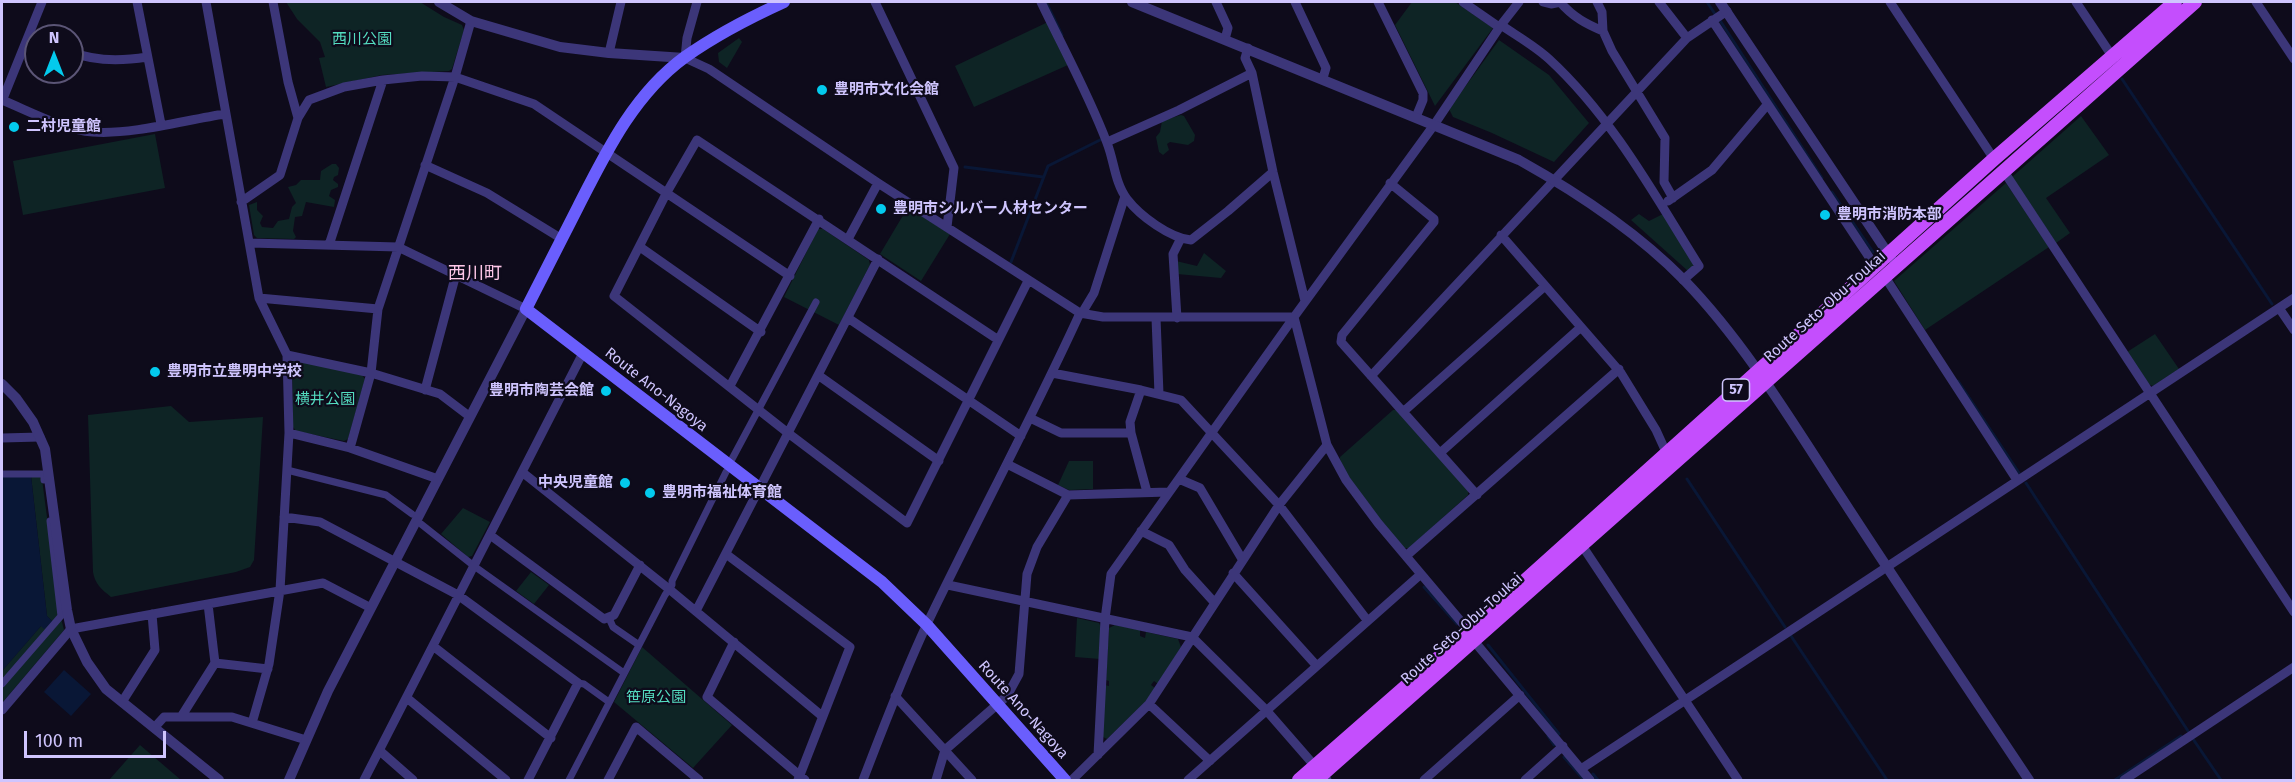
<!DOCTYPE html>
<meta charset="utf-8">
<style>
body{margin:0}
#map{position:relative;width:2295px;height:782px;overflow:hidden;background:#0e0b1b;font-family:"Fira Sans",sans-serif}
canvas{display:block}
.frame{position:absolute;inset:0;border:3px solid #cfc5fe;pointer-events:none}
.north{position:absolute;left:24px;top:24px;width:60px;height:60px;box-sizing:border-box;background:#0e0b1b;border:2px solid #5b5576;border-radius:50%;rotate:0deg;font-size:16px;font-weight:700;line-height:24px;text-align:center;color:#cfc5fe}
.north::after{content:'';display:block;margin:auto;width:21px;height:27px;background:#03caed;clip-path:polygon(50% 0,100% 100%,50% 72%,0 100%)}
.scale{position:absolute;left:24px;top:731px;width:142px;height:27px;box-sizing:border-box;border:3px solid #cfc5fe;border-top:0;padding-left:8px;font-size:18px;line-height:21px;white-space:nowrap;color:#cfc5fe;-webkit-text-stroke:4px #0e0b1b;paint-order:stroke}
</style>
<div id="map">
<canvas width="2295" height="782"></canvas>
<div class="frame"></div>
<div class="north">N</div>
<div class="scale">100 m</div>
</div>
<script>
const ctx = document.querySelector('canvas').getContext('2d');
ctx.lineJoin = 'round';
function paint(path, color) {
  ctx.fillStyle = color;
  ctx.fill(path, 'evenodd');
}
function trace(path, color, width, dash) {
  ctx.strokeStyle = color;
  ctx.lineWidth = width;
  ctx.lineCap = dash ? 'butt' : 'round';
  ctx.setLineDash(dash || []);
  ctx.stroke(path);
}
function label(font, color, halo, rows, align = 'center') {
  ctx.font = font + ' "Fira Sans","Noto Sans JP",sans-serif';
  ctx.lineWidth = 4.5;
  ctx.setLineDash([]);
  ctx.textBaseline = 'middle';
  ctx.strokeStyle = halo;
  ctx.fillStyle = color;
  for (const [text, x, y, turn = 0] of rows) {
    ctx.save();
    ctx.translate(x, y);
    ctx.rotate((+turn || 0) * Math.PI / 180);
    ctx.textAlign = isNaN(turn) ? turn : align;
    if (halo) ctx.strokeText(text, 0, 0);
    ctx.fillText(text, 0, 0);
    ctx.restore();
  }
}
paint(new Path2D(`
 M286,2H420L444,17L462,25L464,30L452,69L449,71L382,75L326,87L319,58L325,57L320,42L297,19Z
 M1412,2H1455L1493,28L1435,106L1395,25Z
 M1048,22L1068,65L974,107L955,66Z
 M739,38L742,42L727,68L719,62L718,53Z
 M1499,40L1549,75L1589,123L1554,162L1492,133L1453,117L1449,109Z
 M1181,115L1184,116L1195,135L1194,141L1188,145L1170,142L1167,144L1169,150L1163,155L1159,152L1156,137L1160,132L1162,121Z
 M2081,116L2109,155L2046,198L2070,233L2056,243L2012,177Z
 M155,134L165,188L23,215L13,161Z
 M332,164H336L339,168L338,175L334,177L333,180L338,184V187L331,190L329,196L335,200L334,207L306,202L302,216L295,217L293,231L296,237L294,239L257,238L254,235L249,205L257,202V210L263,216L260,223L262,227L273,228L278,221L289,219L292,207L296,203L288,187L296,185L301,180H320L321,171Z
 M2006,183L2049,247L1925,330L1894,281Z
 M908,207L950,234L921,281L880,254Z
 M1639,214L1649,221L1663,214L1695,264L1688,271L1631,220Z
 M818,229H823L869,260L870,265L839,325L784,297Z
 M1204,253L1226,271L1221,278L1177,274L1176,261L1197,266Z
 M2155,334L2179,369L2153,386L2148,384L2127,352Z
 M295,360L362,375L365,379L348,439L344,441L296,431L293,427L292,363Z
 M171,406L189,422L263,417L254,560L250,567L236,572L111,597C101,589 95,584 93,572L88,415Z
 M1393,410H1398L1468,490V495L1409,548H1404C1391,532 1339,474 1340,457Z
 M1069,461H1093V489L1069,490L1058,485Z
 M41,471L59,610L64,630L2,703V671L41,626L53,622L47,616L31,476Z
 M463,508L490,522L472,556L468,557L441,534Z
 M531,572L549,585L534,604L516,591Z
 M1077,618L1099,623L1101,627L1100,659L1075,657Z
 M1115,625L1140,630V636L1145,638L1146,632L1178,639L1181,647L1158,684L1154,681L1151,685L1155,688L1147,700L1107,739L1101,736L1105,685L1109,686V681L1106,680L1109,628Z
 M642,647L732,725L693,768L614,702Z
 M140,745L181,780H109Z`), '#0e2425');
paint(new Path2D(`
 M2,476H31L47,616L53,622L44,629L41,626L2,671Z
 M64,670L91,694L71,716L44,692Z`), '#091736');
trace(new Path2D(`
 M1046,2L1062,35
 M1707,2L1715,14
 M1719,19L1822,178
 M2122,79L2272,304
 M965,167L1043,177
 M1832,192L1873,252
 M1011,262L1048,166L1100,140
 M1958,381L2019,473
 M1687,479L1785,627
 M2026,483L2188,731
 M1424,587L1457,624
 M1791,636L1887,780
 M1488,645L1559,734
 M1548,736L1554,745
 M2193,739L2221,780
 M1564,757L1584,780
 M1593,774L1598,780
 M2115,780L2181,736`), '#091736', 3);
trace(new Path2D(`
 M732,459L816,302
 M287,470L386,495L412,514
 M2,474H44V480
 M421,524L474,566L624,673
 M609,618L613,627L639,645
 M578,683L584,684L609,702
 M2,684L61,616L50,521
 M569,780L665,595L672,585V581L726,472`), '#3c3679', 7);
trace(new Path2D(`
 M137,2L161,124
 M206,2L259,298L287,355L289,433L280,590L269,664L252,723
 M273,2L288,82L298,118
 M697,2L687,38L685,58L709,69L878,183L1080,313L1103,317H1294
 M875,2L954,168L947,227
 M1041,2C1063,48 1089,95 1107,143C1114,160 1115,184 1127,199C1140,216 1170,238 1191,240L1228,211L1273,172
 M1216,2L1228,28L1225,39
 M1295,2L1326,68L1323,78
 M1378,2L1423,93V100L1416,117
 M1463,2L1499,27
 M1543,2L1551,4L1561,2
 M1560,2C1573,17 1586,24 1603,31
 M1597,2L1602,12L1603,31L1612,51L1665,138L1664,182L1673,198
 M1659,2L1687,38
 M1890,2L1994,159
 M2076,2L2112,56
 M2256,2L2294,59
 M1712,20L1875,266
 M1501,25C1517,36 1535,46 1549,59C1612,117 1654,194 1699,266L1683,280
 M1248,48L1245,58L1252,73L1273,172L1305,301
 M72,52C96,62 122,61 147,57
 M609,53L621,2
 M2,100C29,111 64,130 93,132C132,135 185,120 225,114
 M2,101L42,2
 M1107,142L1179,110L1252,73
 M425,165L487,193L562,239
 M2003,170L2294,612
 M1390,183L1434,219V222L1342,335L1341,342L1477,495
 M1668,201L1712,170L1767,105
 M241,202L280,175L298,118L309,100L344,87L383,80L422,76L455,77L534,104L790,276
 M1501,235L1621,373L1656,430L1666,452
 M848,239L878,183
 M250,243L398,247L526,309
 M329,245L383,80
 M640,247L761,332
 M1885,277L2017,480
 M259,298L378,309
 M2279,308L2294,330
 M1082,313L1094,293L1125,196
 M1294,317L1327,445L1346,480L1378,523L1469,631
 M848,318L1021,436
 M1156,318L1159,394
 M1177,318L1173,254L1181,238
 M997,339L697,140L667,192L614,296L788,433L907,523L1028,281
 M287,355L371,373L440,394L469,416
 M1052,373L1141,390L1181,400L1279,505L1367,620
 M818,375L939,461
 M1371,376L1687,38L1727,11
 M730,386L819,219
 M425,390L456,274
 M1403,412L1544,287
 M1030,418L1061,433H1131L1130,422L1141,390
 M289,433L350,448L438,479
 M1131,433L1147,492
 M2,438L40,437
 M350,448L371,373L378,309L455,77L471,21
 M1440,453L1581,327
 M1007,464L1068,495L1168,492
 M522,472L583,353
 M1179,479L1200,488L1242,559
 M284,517L320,522L458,595L578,683L528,780
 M1141,531L1169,545L1185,570L1214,602
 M490,535L604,619L614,615L640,565
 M1581,544L1738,780
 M726,554L850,647L798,780
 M1406,556L1619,369
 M1233,573L1316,665
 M948,585L1192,637L1266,710L1327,780
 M696,611L878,259
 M1474,641L1590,780
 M734,642L707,697L805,780
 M433,646L551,738
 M215,663L268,669
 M895,696L972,780
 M407,698L506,780
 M122,702L155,650L152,614
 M1149,704L1210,761
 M2,710L71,629L323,583L371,608
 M181,717L215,663L208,604
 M154,728L164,717H232L306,740
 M380,751L413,780
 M1098,755L1105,619L1111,574L1294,317L1434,125L1501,25L1519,2
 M1581,769L2294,298
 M364,780L522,472L669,589L822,716
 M608,780L636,727L699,780
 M863,780C883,728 903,675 927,624C977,520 1032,418 1080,313
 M936,780L945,750L1007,696L1019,674L1027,574L1037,547L1068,495
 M1072,780L1149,704L1279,505L1327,445
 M1188,780L1421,574
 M1424,780L1520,695
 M1525,780L1563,746
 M2124,780L2294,667`), '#3c3679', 9);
trace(new Path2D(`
 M439,2L471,21L560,47L609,53L685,58
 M1132,2L1519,160C1578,193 1636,231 1684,280C1746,344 1794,425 1843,500C1904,594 1967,687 2029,780
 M1720,2L1891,258
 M2,384L16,398L33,422L45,449L67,610L71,629L87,662L106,689L219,780
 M289,780L328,691L526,309`), '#3c3679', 10);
trace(new Path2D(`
 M784,2C751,17 716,35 685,57C634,94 606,152 578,207C561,241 543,275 526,309L882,582L927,625L1065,780`), '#6a5efd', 12);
trace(new Path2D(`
 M1299,780L1469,631L1994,159L2175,2
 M1316,780L2195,2`), '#c44efd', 14);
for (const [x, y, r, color] of [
 [822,90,6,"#03caed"],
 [14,127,6,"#03caed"],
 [881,209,6,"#03caed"],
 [1825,215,6,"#03caed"],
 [155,372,6,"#03caed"],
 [606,391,6,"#03caed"],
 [625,483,6,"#03caed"],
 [650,493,6,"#03caed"]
]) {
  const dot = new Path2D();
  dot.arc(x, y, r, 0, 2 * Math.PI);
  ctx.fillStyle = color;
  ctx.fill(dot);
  trace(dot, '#0e0b1b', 2);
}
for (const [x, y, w] of [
 [1736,390,27]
]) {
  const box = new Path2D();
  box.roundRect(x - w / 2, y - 11, w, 22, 4.5);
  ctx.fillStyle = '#0e0b1b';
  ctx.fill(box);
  trace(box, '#cfc5fe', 1.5);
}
label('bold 14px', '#cfc5fe', null, [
 ["57",1736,390]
]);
label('15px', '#54dcc0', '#0e0b1b', [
 ["西川公園",362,40],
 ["横井公園",325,400],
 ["笹原公園",656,698]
]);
label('bold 15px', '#cfc5fe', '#0e0b1b', [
 ["豊明市文化会館",834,90],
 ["二村児童館",26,127],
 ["豊明市シルバー人材センター",893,209],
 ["豊明市消防本部",1837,215],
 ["豊明市立豊明中学校",167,372],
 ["豊明市陶芸会館",594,391,"right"],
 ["中央児童館",613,483,"right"],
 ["豊明市福祉体育館",662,493]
], 'left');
label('15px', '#cfc5fe', '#0e0b1b', [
 ["Route Seto-Obu-Toukai",1825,307,-42],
 ["Route Ano-Nagoya",656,390,38],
 ["Route Seto-Obu-Toukai",1462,629,-42],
 ["Route Ano-Nagoya",1023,710,48]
]);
label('18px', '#fec7e8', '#0e0b1b', [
 ["西川町",475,274]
]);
</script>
